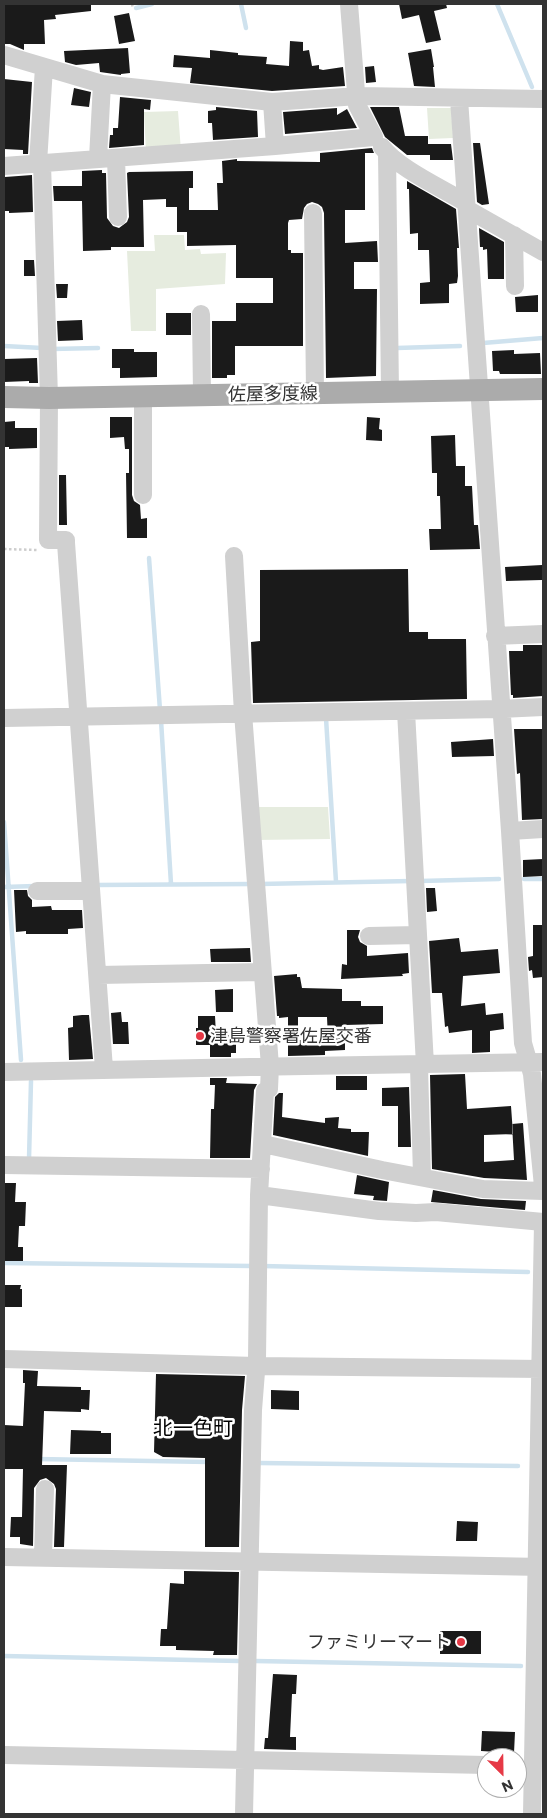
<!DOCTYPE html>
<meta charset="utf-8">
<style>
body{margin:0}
#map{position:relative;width:547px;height:1818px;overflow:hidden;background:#fff;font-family:Commissioner,sans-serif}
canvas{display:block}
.frame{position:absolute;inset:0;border:5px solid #333;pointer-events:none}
.north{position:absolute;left:477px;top:1748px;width:50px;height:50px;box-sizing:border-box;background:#fff;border:1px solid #adadad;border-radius:50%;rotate:157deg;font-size:14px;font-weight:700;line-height:20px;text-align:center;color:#333}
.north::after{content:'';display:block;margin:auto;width:18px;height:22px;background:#e63946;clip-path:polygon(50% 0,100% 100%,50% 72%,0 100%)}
</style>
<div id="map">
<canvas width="547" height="1818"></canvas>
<div class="frame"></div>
<div class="north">N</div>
</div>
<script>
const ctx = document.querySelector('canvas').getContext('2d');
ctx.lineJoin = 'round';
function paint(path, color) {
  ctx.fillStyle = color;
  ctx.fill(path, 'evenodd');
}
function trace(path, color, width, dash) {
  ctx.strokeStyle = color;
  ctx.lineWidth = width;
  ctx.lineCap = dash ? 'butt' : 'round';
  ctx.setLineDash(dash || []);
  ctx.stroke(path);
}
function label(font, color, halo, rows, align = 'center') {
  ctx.font = font + ' Commissioner,"Noto Sans JP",sans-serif';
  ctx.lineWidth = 5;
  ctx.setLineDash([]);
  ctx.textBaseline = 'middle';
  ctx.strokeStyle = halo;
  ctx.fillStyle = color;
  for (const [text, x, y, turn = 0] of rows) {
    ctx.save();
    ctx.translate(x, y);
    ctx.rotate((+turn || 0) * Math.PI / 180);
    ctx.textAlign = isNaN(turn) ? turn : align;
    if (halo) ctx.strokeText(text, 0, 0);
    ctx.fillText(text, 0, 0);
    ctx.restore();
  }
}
paint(new Path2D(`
 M427,108H451L453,138L429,139Z
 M178,111L181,151L146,153L144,112Z
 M154,235H184L185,250L200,249L201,254L226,253L225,284L156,289V331H131L127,251H155Z
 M252,807H328L330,839L255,840Z`), '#e6ecdf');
trace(new Path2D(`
 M241,4L246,28
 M497,4L532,87
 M136,8L152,4
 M483,343L543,338
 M4,346L42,348
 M397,348L460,346
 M52,349L98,348
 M149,558L160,710
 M326,718L336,882
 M161,720L171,884
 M4,822L21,1060
 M524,879H543
 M420,881L499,879
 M260,884L411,881
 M95,885L252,884
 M4,887L35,886
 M29,1159L31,1081
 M4,1263L252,1266
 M262,1266L528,1272
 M37,1459L209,1462
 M259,1463L518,1466
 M4,1656L239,1661
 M255,1661L521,1666`), '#cfe2ee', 4.5);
paint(new Path2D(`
 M4,4H91V11L55,15L56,19L44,20L45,44H24V50L10,44H4Z
 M399,4H446L447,8L434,11L441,40L426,43L419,15L402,19Z
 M129,13L135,41L119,44L114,16Z
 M290,41L303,42V51L309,50L312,66L319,65V69L323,70L343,67L345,86L272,91L190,83L192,68L173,67L174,55L210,58V50L238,53V55L267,57L266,64L289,66Z
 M128,48L130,73L121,74V75L100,72L99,63L76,65L65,62L64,51Z
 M431,49L434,67H433L435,87L414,86L408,53Z
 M374,66L376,82L366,83L365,67Z
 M4,79L32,82L28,154H23V150L4,149Z
 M74,88L91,92L89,107L71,105Z
 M120,97L151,100L150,110L144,109V145L109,148L110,135H113V128H118Z
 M216,107L257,111L258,137L213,140L212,123H208V111L216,110Z
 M370,107H399L405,136H428V144H451L453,160H430V155H407L385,137Z
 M337,108V115L347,109L357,128L285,134L283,112Z
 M473,143H480L489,204L482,205L477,202Z
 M372,148L374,153H365V210H345V243L377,241L378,262H354V289H377L376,376L326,378L324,213L322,207L318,204L312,202L307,204L304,208L302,219L289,220L288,223V250H291V253H303V346H235V375H227V378H212V321H236V303H273V278H236V245L187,246V232H177V207H166V199L143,200L144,247H111V250L83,251L82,201H54L53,186H82V171L102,170V173H106L107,218L113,226L119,228L127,222L129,217L127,173L129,172L193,171V188H189V210H218L217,183H223L222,161L237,159V161L320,162V153Z
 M32,175L33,212L9,213V211H5V177Z
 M407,181L456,209L459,248H457L458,276L457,283L449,284V303L420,304V283L430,282L429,250H418V233L410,234L409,189H407Z
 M479,228L504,242V279H488L487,249L483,250V247H480Z
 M24,260H34L35,276H24Z
 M56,284H68L67,298H57Z
 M538,295V312H516L515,297Z
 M166,313H191V335H166Z
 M82,320L83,340L58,341L57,321Z
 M112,349H134V352H157V377L120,378V368H112Z
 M514,350V354L540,353L541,374H500L499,371H493L492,351Z
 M37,358L38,383H29V381L4,382V359Z
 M110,417H132V495L134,501L140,505L141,519L147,518V538H127L126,473H129V449H125L124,437L110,438Z
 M367,417L380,418L379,429L382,430V441L366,440Z
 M15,421V428H37V448L9,449V447H4V422Z
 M455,435L456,466H465V486H472L474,525H478L480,549L430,550L429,529H441L440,496H437V473H432L431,436Z
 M59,475H66L67,525H59Z
 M542,565V580L506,581L505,567Z
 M408,569L409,632H428V639H466L467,699L253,703L251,642L260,641V570Z
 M523,645H543V696L513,698V695H511L509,651H523Z
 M514,729H543V819L522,820L520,773L517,774Z
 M493,739L494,756L452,757L451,742Z
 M543,859V876L523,877V860Z
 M426,888H435L437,911L427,912Z
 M14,890H27L28,896L32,900V907L51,906L52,910H82L83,928L68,929V934H26V931L16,932Z
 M533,925H543V977L533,978L532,970L529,971L528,957L533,956Z
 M347,930H360L358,937L360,942L367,946V956L408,953L409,973L402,974L403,976L341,979L342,964L347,965Z
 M459,938L461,952L498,949L500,973L463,976L461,1006L485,1003L486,1015L503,1013L504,1029L490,1031V1052L472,1053V1030L449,1033L448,1026L445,1027L442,993H432L429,941Z
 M250,948L251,962H211L210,949Z
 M297,974V977H300L302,988L342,989V1001H361V1006H383V1024L345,1025V1050L325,1051V1055L288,1056V1017L279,1018V1016H277L274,976ZM298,1017H327L328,1040H298Z
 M233,989V1012H216L215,990Z
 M121,1012L122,1022H128L129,1044H113L111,1013Z
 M82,1015H89L93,1059L69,1060L68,1028L73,1027V1016Z
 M198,1016H215L216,1035H231V1041H236V1053H231V1057H210V1045H196V1028H198Z
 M465,1074L467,1109L511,1106L513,1134L484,1135V1162L514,1160L512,1124L523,1123L527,1180L484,1178L432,1169L430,1075Z
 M336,1076H367V1090H336Z
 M210,1078H227L226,1083L257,1084L254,1090L250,1158H210L211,1109H214L215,1085H210Z
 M409,1087L411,1147H398V1106H382V1088Z
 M279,1093H283L282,1117L325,1123V1118L339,1117L338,1128L351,1129V1132H369L368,1156L273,1135L275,1097Z
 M357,1175L389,1182L387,1201L373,1200L374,1196L354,1194Z
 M4,1183H16L15,1202H26L25,1226H19L18,1247H23V1261H4Z
 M433,1190L481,1199L526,1201L525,1210L431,1202Z
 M4,1285H21L20,1289H22V1307H4Z
 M23,1370L38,1371L37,1386L81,1387V1390H90L89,1410L81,1409V1412L44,1411L42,1465H67L64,1547H54L56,1489L54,1484L46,1478L40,1480L34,1488L33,1546L20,1544V1537H10L11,1517H22L23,1469H4V1425L23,1426L25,1383H23Z
 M156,1374L245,1376L242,1410L239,1547H205V1458L163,1457L154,1452Z
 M271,1390L299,1391V1410L271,1409Z
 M71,1430L101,1431V1433H111V1454H70Z
 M457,1521L478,1522L477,1541H456Z
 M184,1571L239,1572L237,1655H213L214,1651L176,1650V1646H160L161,1629H167L170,1583L184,1584Z
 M440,1631H481V1654H440Z
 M273,1674L297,1675L296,1694H292L290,1737H296V1750L264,1749L265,1738H268Z
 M482,1731L515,1732L514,1753L481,1751Z`), '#1a1a1a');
trace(new Path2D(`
 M132,4L133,9
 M4,549L37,550`), '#cdcdcd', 2.5, [2.5, 2.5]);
trace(new Path2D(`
 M4,55L102,84L272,102L358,96L543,99
 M459,99L510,831L523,1043L532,1074L543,1186
 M272,102L275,146
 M382,147C399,169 442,188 466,203
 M387,153L390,392
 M98,158L102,84
 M116,158L118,217
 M38,163L44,67
 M42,163L49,398L48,540H66V543L104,1069
 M4,166L275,146L374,137L357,105L349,4
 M467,209L543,252
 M313,213L315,393
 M514,235L515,286
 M201,314L202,395
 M143,396V495
 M234,556L243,713L270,1066L269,1089L265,1091L259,1195L257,1359L253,1410L244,1814
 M495,636L543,634
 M406,711L425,1065
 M4,718L500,709L543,707
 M510,831L543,829
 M37,891H90
 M369,936L418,935
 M98,975L262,972
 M419,1066L422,1176
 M4,1072C184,1067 363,1066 543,1062
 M263,1144L382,1170L483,1189L543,1191
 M4,1165L261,1169
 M259,1195L379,1211L416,1213L436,1212L543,1222
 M4,1359L256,1366L543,1369
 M43,1556L45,1489
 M4,1557L543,1567
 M4,1755L487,1765
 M532,1814L543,1223`), '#d0d0d0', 18);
trace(new Path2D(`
 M4,397L49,398L543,389`), '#ababab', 22);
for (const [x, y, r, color] of [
 [200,1036,5,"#e63946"],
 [461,1642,5,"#e63946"]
]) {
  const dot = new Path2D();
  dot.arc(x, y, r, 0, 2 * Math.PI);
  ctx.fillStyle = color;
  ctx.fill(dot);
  trace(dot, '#fff', 2);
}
label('18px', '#333', '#fff', [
 ["佐屋多度線",273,394,-1]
]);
label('18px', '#333', '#fff', [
 ["津島警察署佐屋交番",210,1036],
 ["ファミリーマート",451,1642,"right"]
], 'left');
label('20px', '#000', '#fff', [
 ["北一色町",193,1428]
]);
</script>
